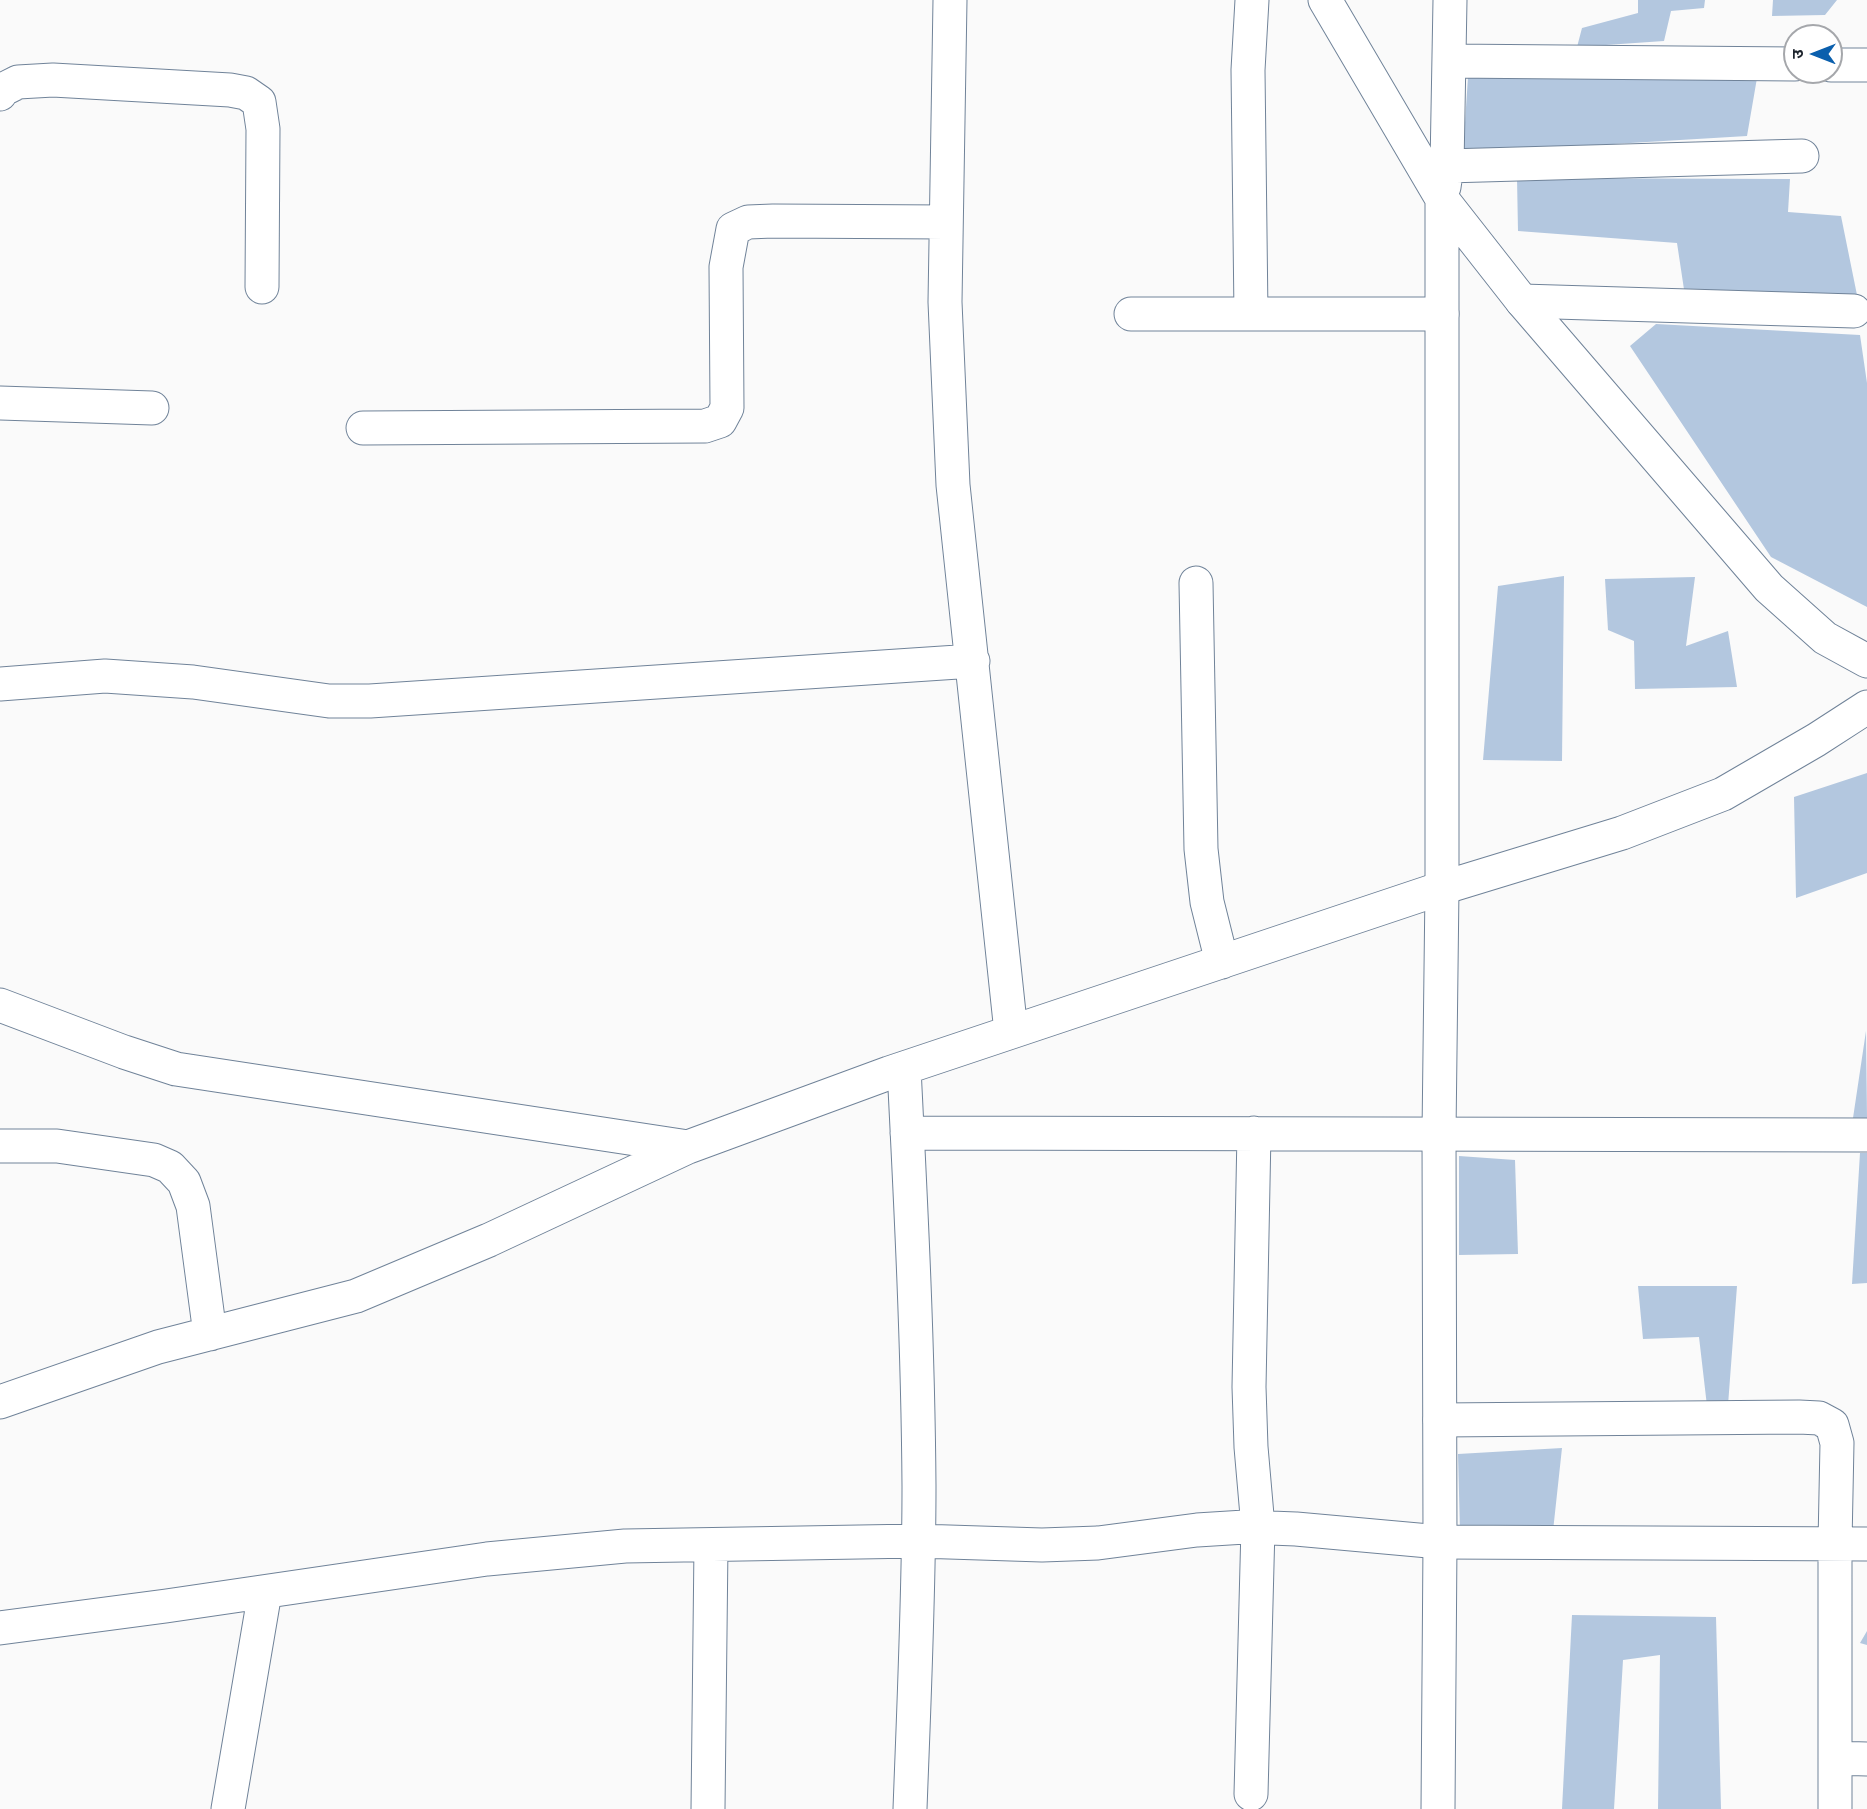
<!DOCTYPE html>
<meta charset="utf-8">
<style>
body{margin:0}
#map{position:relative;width:1867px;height:1809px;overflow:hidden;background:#fafafa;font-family:"IBM Plex Sans","Noto Sans Devanagari",sans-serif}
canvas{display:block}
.north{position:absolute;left:1783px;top:24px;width:60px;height:60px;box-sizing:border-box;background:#fff;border:2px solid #a5a7ab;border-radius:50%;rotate:270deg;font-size:16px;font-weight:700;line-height:24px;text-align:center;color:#1d242d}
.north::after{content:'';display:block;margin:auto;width:21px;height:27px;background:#0a5fad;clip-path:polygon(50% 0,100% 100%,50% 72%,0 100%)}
</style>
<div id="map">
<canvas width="1867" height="1809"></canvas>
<div class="north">उ</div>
</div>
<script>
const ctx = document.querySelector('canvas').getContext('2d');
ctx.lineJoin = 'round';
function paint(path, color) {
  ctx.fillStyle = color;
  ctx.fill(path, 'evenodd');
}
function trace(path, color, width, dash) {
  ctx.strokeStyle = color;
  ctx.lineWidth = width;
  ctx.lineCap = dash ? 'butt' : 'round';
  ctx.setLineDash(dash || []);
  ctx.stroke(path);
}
paint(new Path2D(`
 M1638,0H1705L1704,8L1671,11L1664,41L1577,47L1582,28L1638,13Z
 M1773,0H1837L1825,15L1772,16Z
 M1468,77L1757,78L1747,136L1463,153Z
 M1517,178L1790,179L1788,212L1841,216L1857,295L1685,296L1677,243L1518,231Z
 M1656,324L1860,335L1867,383V607L1771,557L1630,346Z
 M1564,576L1562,761L1483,760L1498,586Z
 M1695,577L1686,646L1728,631L1737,687L1635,689L1634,641L1608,630L1605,579Z
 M1867,773V873L1796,898L1794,797Z
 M1866,1031L1867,1118H1853Z
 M1860,1153H1867V1283L1852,1284Z
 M1459,1156L1515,1160L1518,1254L1459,1255Z
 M1638,1286H1737L1728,1405L1707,1406L1699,1337L1643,1339Z
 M1562,1448L1553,1531L1460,1532L1458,1454Z
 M1572,1615L1716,1617L1721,1809H1658L1660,1655L1623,1660L1614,1809H1562Z
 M1867,1631V1645L1860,1643Z`), '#b3c7df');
const street = new Path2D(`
 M950,0L945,302L953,485L1011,1032
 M1450,61L1795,64
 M1831,65H1867
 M0,94L2,90L18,82L53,80L230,90L246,93L259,102L263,129L262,287
 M1447,166L1802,156
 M1444,187L1447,166L1450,0
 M1522,301L1854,311
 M1131,314H1442
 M1251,314L1248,70L1252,0
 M0,403L152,408
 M363,428L705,426L720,421L727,408L726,267L733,229L748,222L773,221L946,222
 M1196,583L1201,849L1207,902L1222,962
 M0,684L105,676L193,682L329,701H370L973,661
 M0,1005L124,1052L176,1069L688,1147
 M904,1068C911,1207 918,1346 919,1486C919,1594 914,1701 910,1809
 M907,1133L1867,1135
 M0,1146H57L154,1160L170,1167L184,1182L193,1206L210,1334
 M0,1402L158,1347L356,1296L489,1240L688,1147L889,1073L1442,888L1622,833L1723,794L1816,740L1867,707
 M1440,1420L1799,1417L1819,1418L1832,1425L1837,1443L1835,1543V1809
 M0,1628L166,1606L487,1559L625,1546L918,1541L1042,1545L1098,1543L1197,1530L1245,1527L1296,1529L1440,1542L1867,1544
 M1835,1758L1867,1759
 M1251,1794L1258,1527L1251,1447L1249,1387L1254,1133
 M228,1809L265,1592
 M708,1809L711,1545`);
const secondary = new Path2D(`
 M1325,0L1442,199L1522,301L1769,588L1825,638L1867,661
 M1438,1809L1440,1542L1439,1133L1442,888V199`);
trace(street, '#708399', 35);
trace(secondary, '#708399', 35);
trace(street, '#fff', 33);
trace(secondary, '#fff', 33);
</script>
